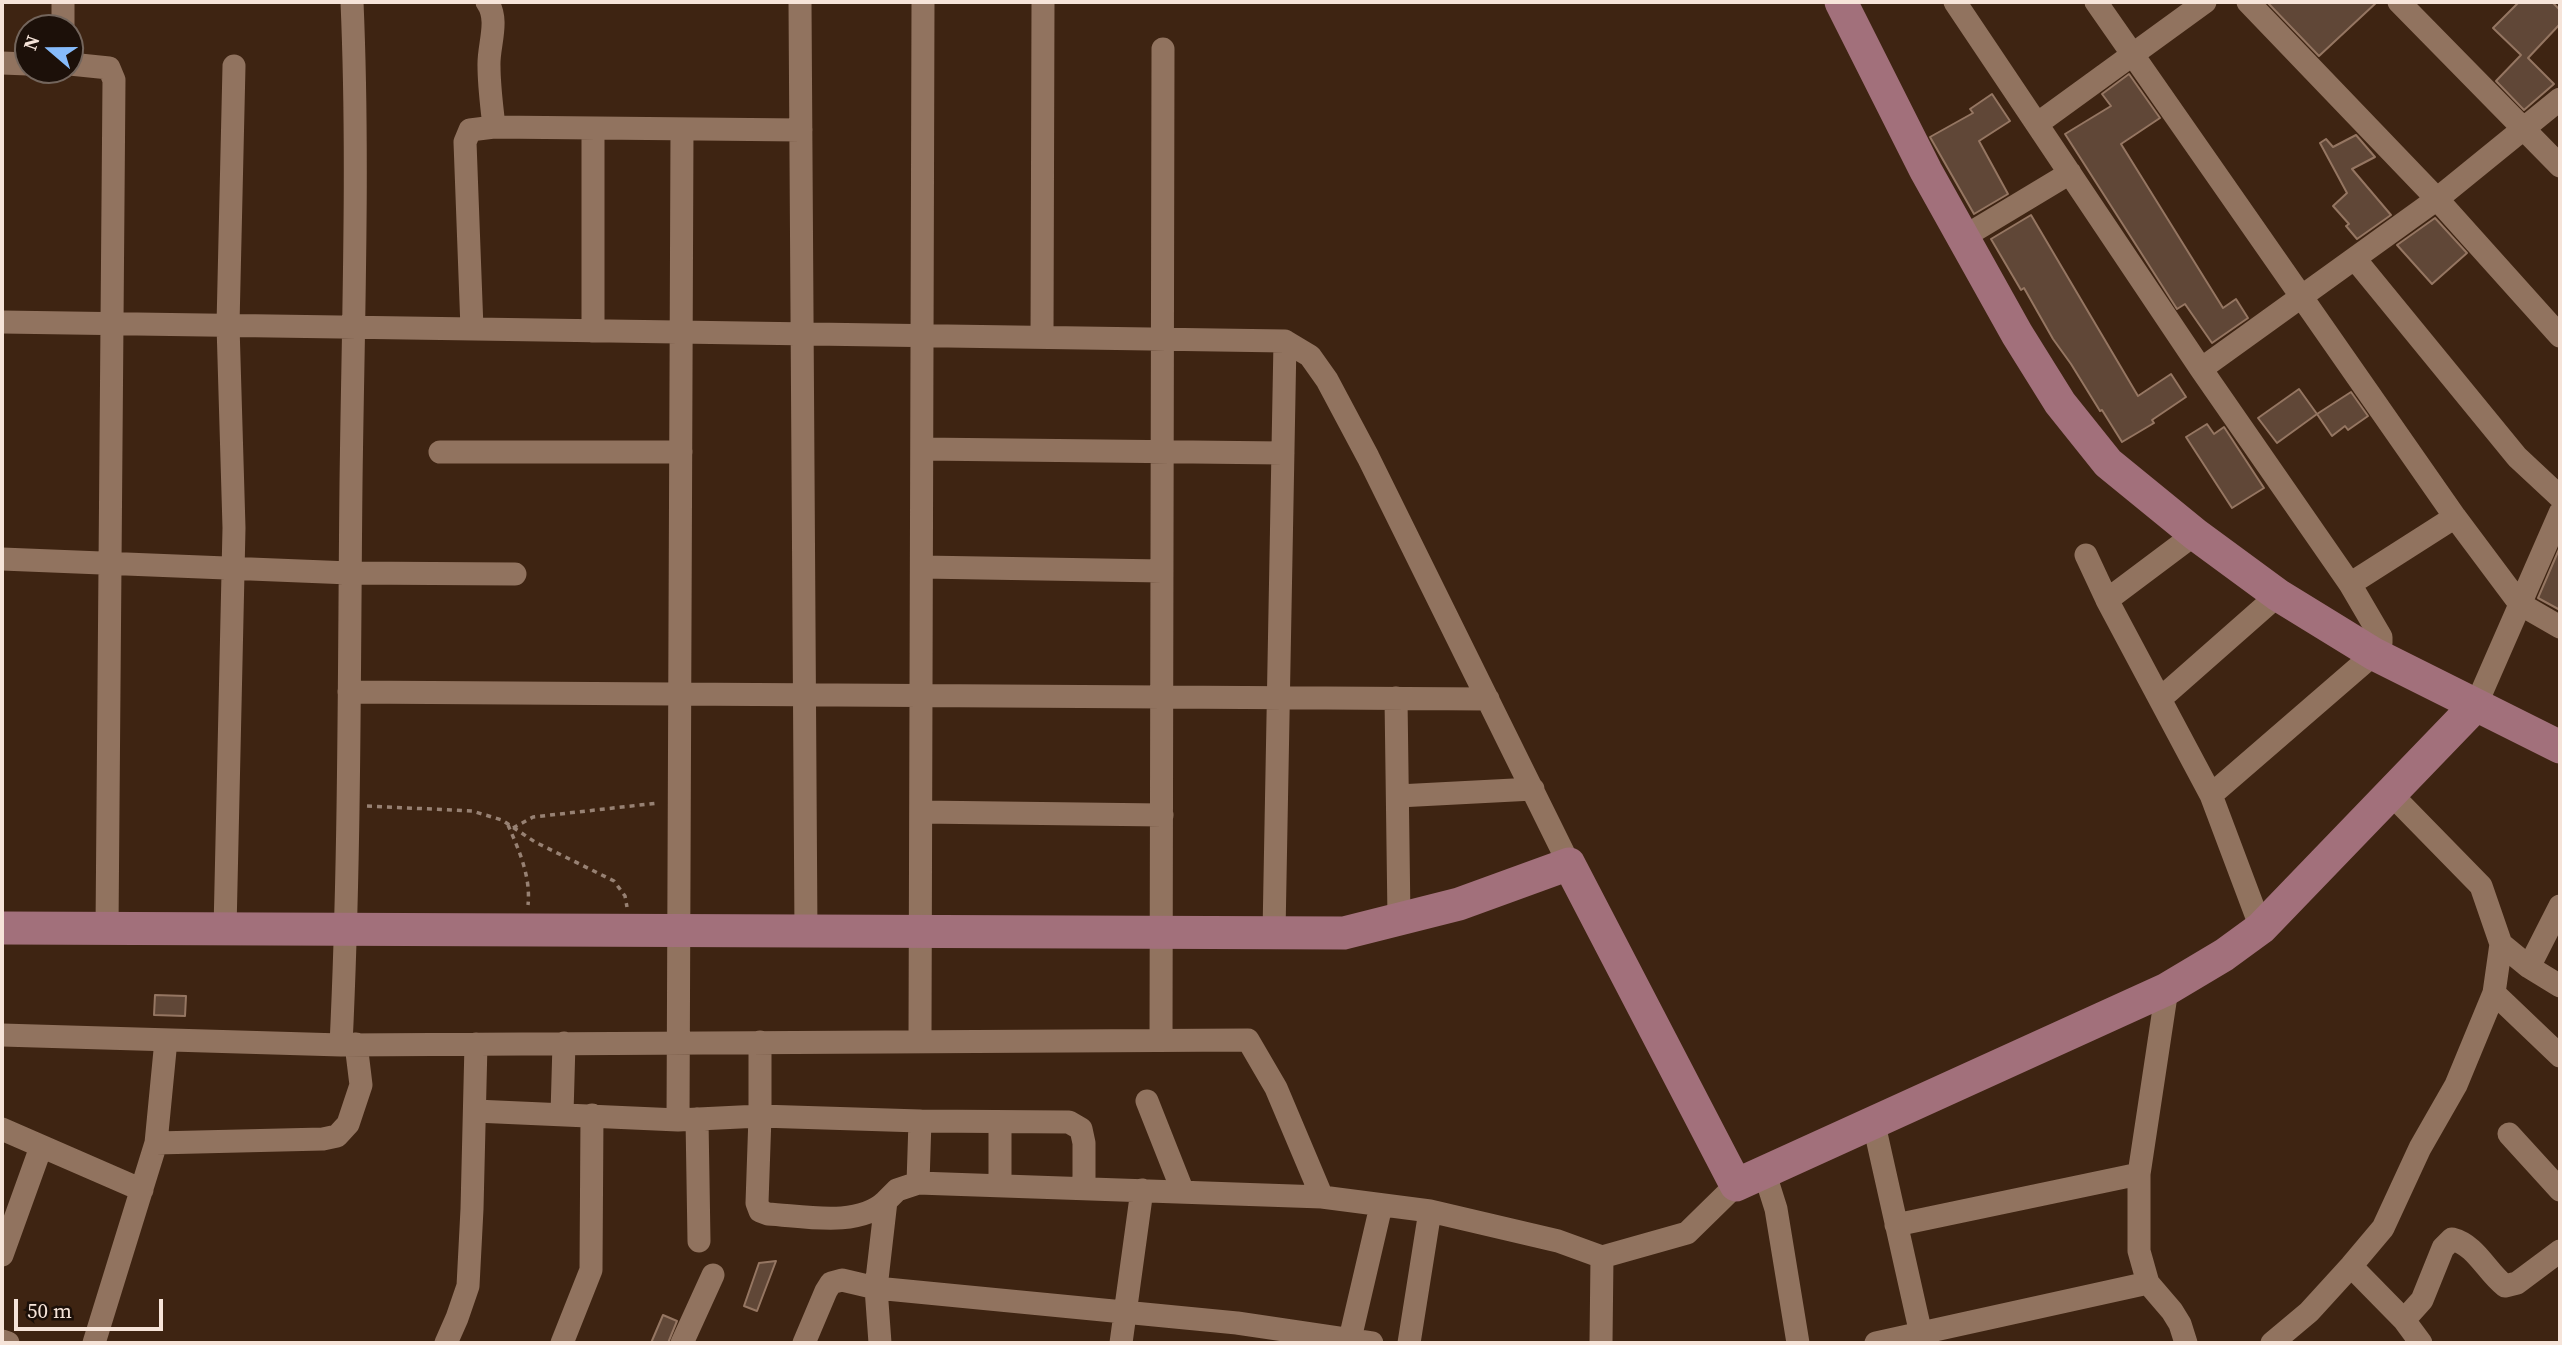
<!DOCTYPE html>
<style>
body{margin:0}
#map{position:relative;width:2562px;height:1345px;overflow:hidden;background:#3e2412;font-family:"Source Serif 4",serif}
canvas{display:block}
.frame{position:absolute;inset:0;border:4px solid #f6e4d9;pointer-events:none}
.north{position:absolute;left:14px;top:14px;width:70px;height:70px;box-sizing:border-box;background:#1c1009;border:2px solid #73655c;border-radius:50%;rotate:290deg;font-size:19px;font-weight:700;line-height:28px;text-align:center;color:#f6e4d9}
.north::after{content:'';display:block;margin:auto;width:24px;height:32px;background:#86bbfb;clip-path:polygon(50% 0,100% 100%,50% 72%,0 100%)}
.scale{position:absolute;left:14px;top:1299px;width:149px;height:32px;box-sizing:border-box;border:4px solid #f6e4d9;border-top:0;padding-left:9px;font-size:21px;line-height:24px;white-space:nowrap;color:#f6e4d9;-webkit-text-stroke:5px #1c1009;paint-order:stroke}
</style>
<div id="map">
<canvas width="2562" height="1345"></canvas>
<div class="frame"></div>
<div class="north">N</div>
<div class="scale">50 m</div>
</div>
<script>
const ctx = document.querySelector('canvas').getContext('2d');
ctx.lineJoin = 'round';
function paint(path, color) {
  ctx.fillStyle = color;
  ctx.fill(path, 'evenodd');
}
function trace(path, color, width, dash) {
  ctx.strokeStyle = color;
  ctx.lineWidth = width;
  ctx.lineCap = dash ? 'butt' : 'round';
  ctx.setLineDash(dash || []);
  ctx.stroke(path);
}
const building = new Path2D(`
 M2267,2H2377L2319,56Z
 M2519,2H2552L2560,10V24L2528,58L2554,84L2524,110L2496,81L2521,55L2493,28Z
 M2129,74L2160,118L2121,144L2223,308L2236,299L2248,318L2212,343L2185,304L2177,309L2065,134L2111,106L2102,94Z
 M1992,94L2010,121L1979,141L2008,194L1974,214L1930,137L1973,113L1970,109Z
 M2356,135L2375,157L2352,169L2391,215L2357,239L2346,226L2349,224L2333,206L2347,193L2320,143L2326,139L2333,147Z
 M2031,215L2138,396L2171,374L2186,397L2152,420L2154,423L2122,442L2102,410L2100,411L2071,364L2053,339L2024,288L2021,290L1991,239Z
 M2435,218L2467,253L2432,284L2397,245Z
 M2299,389L2317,414L2277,443L2258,418Z
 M2351,392L2368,416L2348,430L2345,426L2332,436L2317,414Z
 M2207,424L2214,434L2224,427L2264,488L2232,508L2186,437Z
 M2560,547V610L2538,598Z
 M155,995L186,996L185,1016L154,1015Z
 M776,1261L757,1311L744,1306L759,1263Z
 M663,1315L677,1321L668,1343H651Z`);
paint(building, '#604737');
trace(building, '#957662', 2);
trace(new Path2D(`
 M367,806L472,811L502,820L535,842L614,881L625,896L627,907
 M508,825C519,850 531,877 528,905
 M513,828L533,817L658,803`), '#978173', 3.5, [5, 5]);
trace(new Path2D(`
 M63,2V28
 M487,2C500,20 488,46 489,66C489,87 492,107 494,127
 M800,2L806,932
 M1955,2L2201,369L2350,584L2381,637V643L2374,654L2211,795
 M2096,2L2455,517L2520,604L2560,627
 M2248,2L2437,199L2560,336
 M2399,2L2560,166
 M2,63L28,64
 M70,64L109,68L114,80C114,363 107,646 107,929
 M2037,124L2205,2
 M593,128V331
 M1962,238L2070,173
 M2355,259L2517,457L2560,497
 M2,322L1285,341L1310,356L1327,380L1368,457L1569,864
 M472,329L465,142L470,130L494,127L801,130
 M1042,337L1043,2
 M2201,369L2437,199L2560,99
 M922,449L1283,453
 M440,452H681
 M2086,555L2107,600L2211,795L2261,928
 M2,559L350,573L515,574
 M922,567L1162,571
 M2350,584L2455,517
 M2107,600L2195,534
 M349,692L1488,699
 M1396,698L1399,919
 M2160,699L2278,595
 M2476,705L2560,513
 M2390,793L2481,886L2501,944L2529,967L2560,986
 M1398,796L1533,789
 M921,812L1162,815
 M225,930L234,528L228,325L234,66
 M1274,933L1285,341
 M2529,967L2560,906
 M2167,989L2139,1174V1251L2148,1283L2172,1311L2180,1324L2186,1343
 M2494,993L2560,1056
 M2,1035L341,1045L1248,1040L1276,1088L1322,1197
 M1161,1040L1163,49
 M920,1041L923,2
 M760,1042V1116L757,1203L760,1211L768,1214C804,1216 858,1228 886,1201
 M341,1045C350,858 349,671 351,484C353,323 359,162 352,2
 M1147,1101L1183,1192
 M475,1111L678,1120L760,1116L920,1121L1069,1122L1081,1129L1084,1143V1188
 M562,1114L564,1043
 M697,1119L699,1241
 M678,1120L682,129
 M1873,1120L1923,1343
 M1000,1122V1186
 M2,1129L142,1190
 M2509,1134L2560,1190
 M156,1143L323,1139L337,1136L348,1124L361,1085L356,1044
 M1764,1171L1776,1209L1798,1343
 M918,1183L920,1121
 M1896,1225L2139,1174
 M2,1255L41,1147
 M2351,1266L2404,1320L2421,1343
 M2404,1320L2422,1300L2443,1248L2452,1239C2476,1245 2486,1271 2505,1286L2517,1283L2560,1251
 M2,1341L8,1343
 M94,1343L156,1143L166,1040
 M446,1343L457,1318L468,1286L472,1209L476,1044
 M562,1343L591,1270L592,1115
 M682,1343L713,1275
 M804,1343L826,1291L831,1283L842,1280L876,1288L1237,1323L1372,1343
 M880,1343L876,1288L886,1201L897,1190L918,1183L1322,1197L1430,1211L1558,1241L1602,1257L1687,1233L1736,1185
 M1121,1343L1142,1190
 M1349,1343L1381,1206
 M1409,1343L1430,1211
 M1601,1343L1602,1257
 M1876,1343L2148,1283
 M2272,1343L2309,1312L2351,1266L2383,1228L2420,1148L2456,1085L2494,993L2501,944`), '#91735f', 23);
trace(new Path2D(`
 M1841,2L1926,171L2017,334L2060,403L2108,463L2195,534L2278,595L2374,654L2560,747
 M2,928L1344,933L1459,904L1569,864L1736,1185L2167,989L2224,955L2261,928L2476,705`), '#a2707b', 33);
</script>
